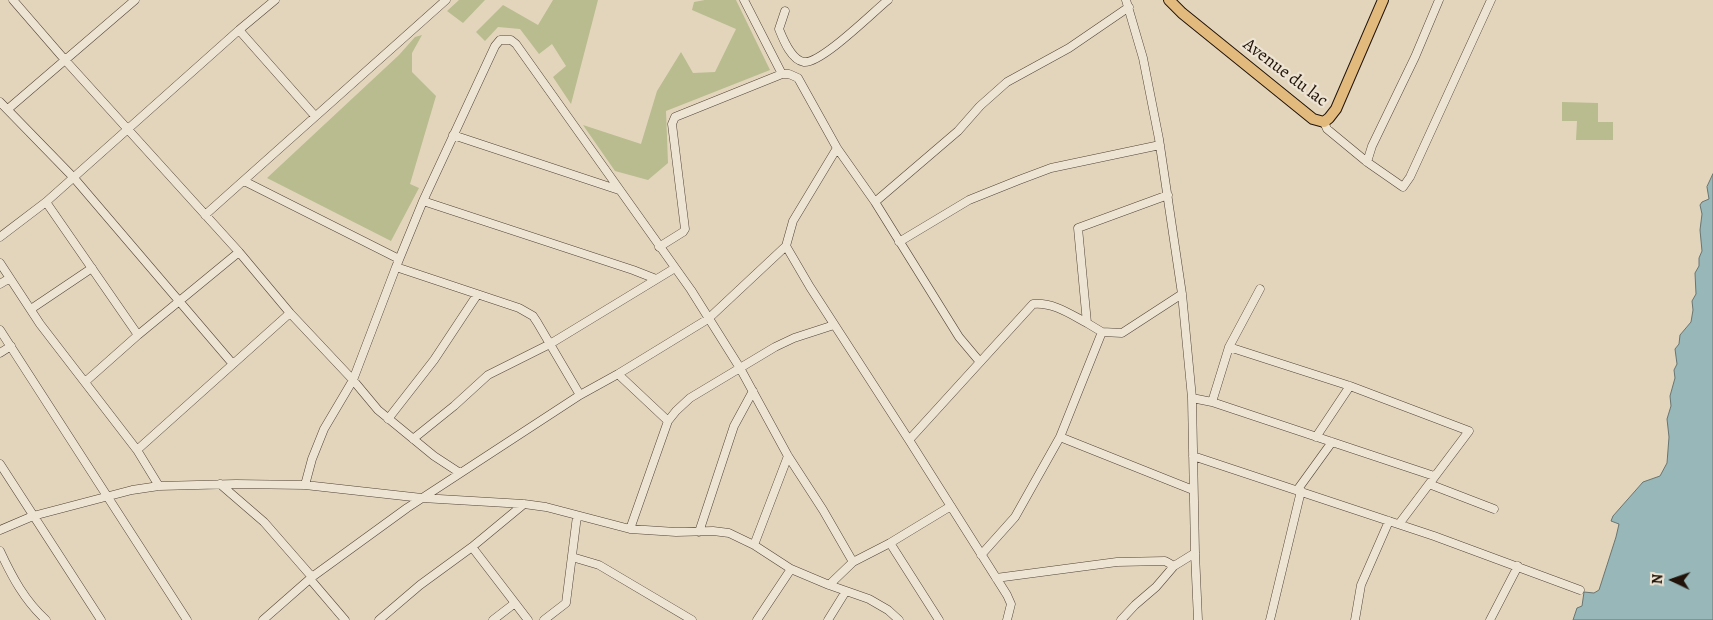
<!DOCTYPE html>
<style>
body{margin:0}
#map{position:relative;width:1713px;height:620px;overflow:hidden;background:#e3d5bc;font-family:Alegreya,serif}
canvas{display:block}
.north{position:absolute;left:1648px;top:555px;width:50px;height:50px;-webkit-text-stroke:4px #ede4d3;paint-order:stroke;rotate:273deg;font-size:14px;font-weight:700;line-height:20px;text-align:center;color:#211309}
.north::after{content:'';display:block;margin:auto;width:18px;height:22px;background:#211309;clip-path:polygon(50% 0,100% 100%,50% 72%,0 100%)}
</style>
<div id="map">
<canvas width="1713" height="620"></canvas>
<div class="north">N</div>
</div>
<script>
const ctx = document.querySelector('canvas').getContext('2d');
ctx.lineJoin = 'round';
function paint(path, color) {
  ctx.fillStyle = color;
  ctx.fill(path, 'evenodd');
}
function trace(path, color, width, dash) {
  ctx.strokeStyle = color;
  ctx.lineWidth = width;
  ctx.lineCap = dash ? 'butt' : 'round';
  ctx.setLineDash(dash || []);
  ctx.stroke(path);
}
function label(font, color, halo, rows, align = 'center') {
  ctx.font = font + ' Alegreya,serif';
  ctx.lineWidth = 4.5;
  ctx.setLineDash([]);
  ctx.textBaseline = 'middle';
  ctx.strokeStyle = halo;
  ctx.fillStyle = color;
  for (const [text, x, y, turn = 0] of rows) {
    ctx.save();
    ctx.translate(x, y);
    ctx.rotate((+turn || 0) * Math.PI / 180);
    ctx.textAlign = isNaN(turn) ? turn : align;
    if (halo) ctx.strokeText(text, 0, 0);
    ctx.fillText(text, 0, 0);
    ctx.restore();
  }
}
paint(new Path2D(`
 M459,0H485L463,23L447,11Z
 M553,0H598L571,104L553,77L566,66L552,44L539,54L520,29L498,27L485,41L476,32L503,5L538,25Z
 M705,0H736L770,70L666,111L668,163L648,180L615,171L583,125L641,144L657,91L681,52L693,73L715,72L736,29L692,10L694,2Z
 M422,35L412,53V72L436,96L410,184L419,188L391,241L267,178L399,55L415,37Z
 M1562,102L1598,103V122H1613V140H1576L1577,121H1562Z`), '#b8bc8e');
const water = new Path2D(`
 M1713,174V620H1573L1577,608L1582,606L1584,592L1594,593L1599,590L1616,537L1619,524L1611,521L1613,516L1643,482L1660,476L1667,463L1669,437L1667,419L1671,406L1670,396L1675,378L1674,370L1677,364L1675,349L1679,344L1680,335L1691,322L1693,310L1692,301L1696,294L1695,273L1699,266V258L1702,251L1700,230L1702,214L1700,205L1702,202L1709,199L1707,187Z`);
paint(water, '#97b7b8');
trace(water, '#687572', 1);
const minor = new Path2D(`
 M13,0L65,60L239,252L290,313L353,380L378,410L434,456L460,473
 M744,0L782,74H789L798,78L837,148L875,202L959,337L980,362
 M1126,0L1143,58L1159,139L1182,294L1192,398L1195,553L1198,620
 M785,11L779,29C783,39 791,60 804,62C821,64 873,12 888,0
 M239,30L315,116
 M0,102L74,178L232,363
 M8,109L135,0
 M1324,122L1327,129L1367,162L1403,187L1410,177L1491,0
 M453,135L619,190
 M1367,162L1372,146L1415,57L1439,0
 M244,181L399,259
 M1168,195L1078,228L1087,323L1102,332L1122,333L1182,294
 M423,201L633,270L656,279
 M46,202L138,335
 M875,202L958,131L980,106L1007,82L1069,48L1129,7
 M205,215L446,0
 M0,237L46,202L239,30L275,0
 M899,242L969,200L1019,180L1051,168L1160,145
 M786,246L810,287L909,440L1007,595L1011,604L1007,620
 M659,247L683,232L685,229L672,124L675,117L782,74
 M0,263L40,324L137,450L159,486
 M396,267L519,308L533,316L537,322L580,395
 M0,284L10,278
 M31,309L92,268
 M0,330L187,620
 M1229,347L1350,386L1469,431L1399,524
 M0,353L11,346
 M618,374L668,421
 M85,382L138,335L239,252
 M1192,398L1212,402L1434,476
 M1212,402L1229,347L1260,289
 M388,419L434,360L477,295
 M1060,437L1193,490
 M1316,437L1350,386
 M413,439L454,406L488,375L550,344L675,268
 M909,440L1033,304C1053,302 1070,314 1087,323
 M137,450L290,313
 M1193,456L1434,536L1580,590
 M0,464L101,620
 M220,484L264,522L312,577
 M1429,484L1494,509
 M305,485L312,459L324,429L353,380L396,267L423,201L495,46L500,40H511L516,44L691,290L740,368L788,456L823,510L853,562
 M1298,489L1332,442
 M630,529L668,421L676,411L690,398L775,347L794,338L834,325
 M0,530L33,516L132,490L159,486L236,484L305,485L422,498L524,504L546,507L630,529L676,532L713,531L729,533L754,545L791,569L829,585L869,599L888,610L899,620
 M699,532L734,426L753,391
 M890,543L939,620
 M754,545L788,456
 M472,547L528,620
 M0,551C12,577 25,601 46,620
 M981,555L1015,517L1060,437L1102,332
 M572,557L599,565L692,620
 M996,578L1117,562L1165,561L1174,566
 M310,579L345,620
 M829,585L853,562L890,543L951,506
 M263,620L312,577L407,508L580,395L618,374L708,319L786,246L793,221L837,148
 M379,620L420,585L472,547L524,504
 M493,620L515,603
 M544,620L566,603L577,516
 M757,620L791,569
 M828,620L846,591
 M1121,620L1135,605L1156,587L1174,566L1195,553
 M1270,620L1301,491
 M1355,620L1361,585L1389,521
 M1490,620L1518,566`);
const major = new Path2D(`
 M1169,0L1182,13L1313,119L1324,122L1329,118L1336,109L1383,0`);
trace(minor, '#524436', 9);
trace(major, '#211309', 12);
trace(minor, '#ede4d3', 8);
trace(major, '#e2ba7e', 10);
label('18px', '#211309', '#ede4d3', [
 ["Avenue du lac",1285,73,37]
]);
</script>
